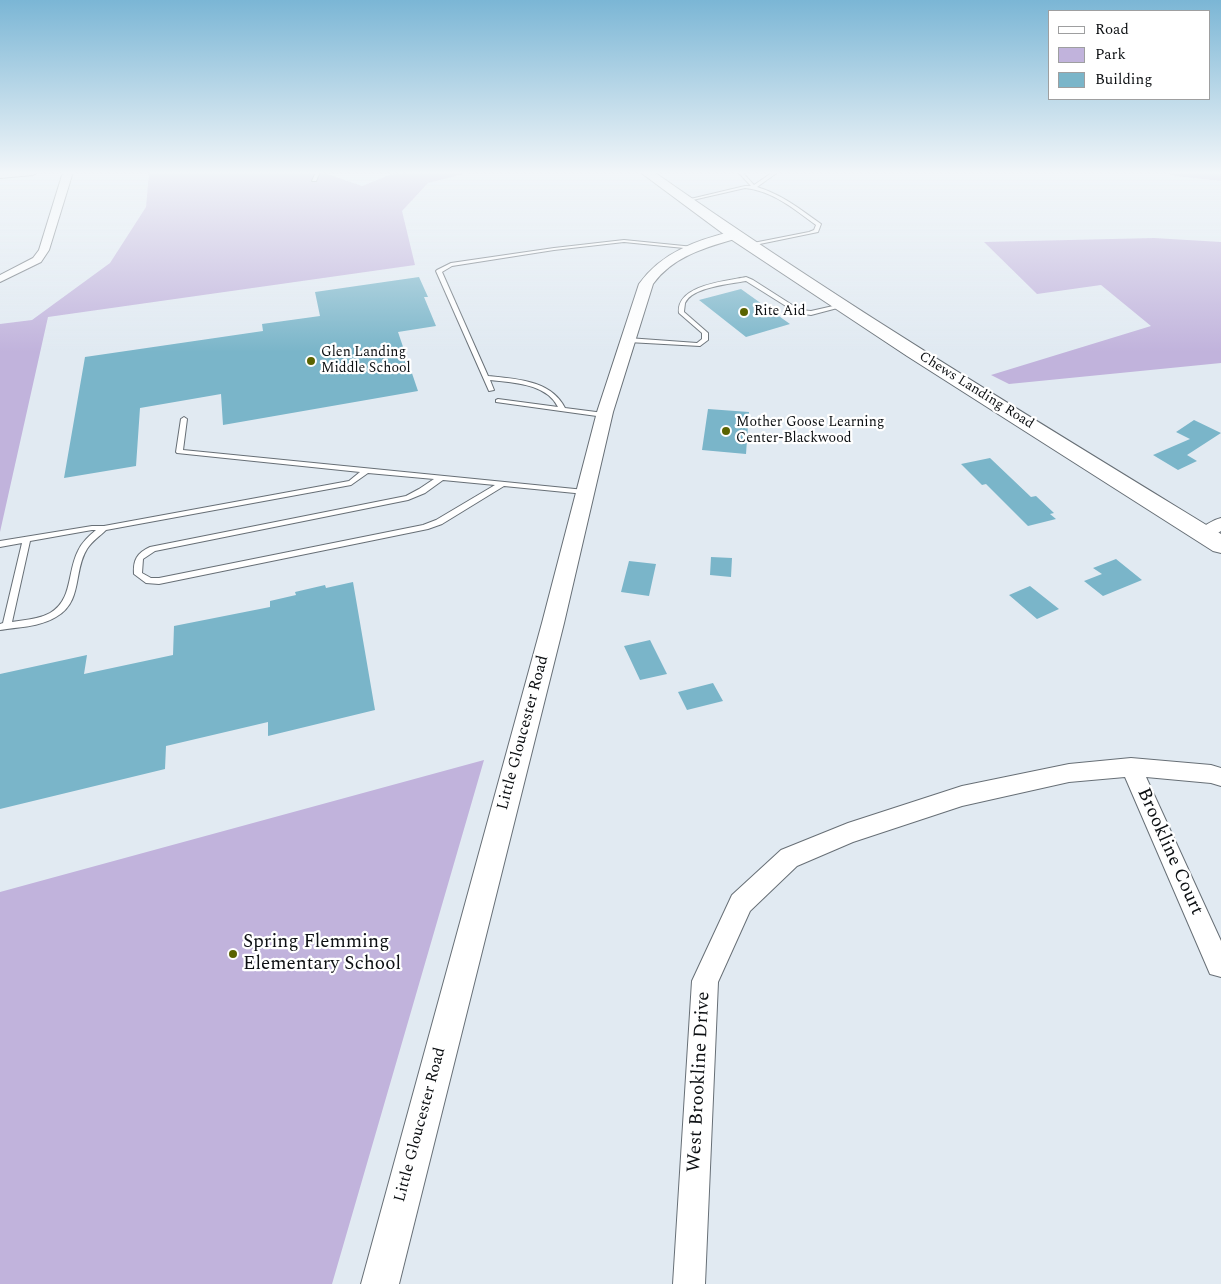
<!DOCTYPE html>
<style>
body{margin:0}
#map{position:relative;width:1221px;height:1284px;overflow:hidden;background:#e1eaf2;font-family:Spectral,serif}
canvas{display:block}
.legend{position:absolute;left:1048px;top:10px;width:162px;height:90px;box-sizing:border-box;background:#fff;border:1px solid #9e9fa0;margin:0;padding:6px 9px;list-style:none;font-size:15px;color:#0c0f12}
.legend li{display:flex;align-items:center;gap:10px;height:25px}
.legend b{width:25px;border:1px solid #9e9fa0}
</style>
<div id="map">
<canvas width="1221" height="1284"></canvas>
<ul class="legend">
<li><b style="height:6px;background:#fff"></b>Road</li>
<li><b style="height:14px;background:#c1b3dc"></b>Park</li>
<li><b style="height:14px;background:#7ab5c9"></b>Building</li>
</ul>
</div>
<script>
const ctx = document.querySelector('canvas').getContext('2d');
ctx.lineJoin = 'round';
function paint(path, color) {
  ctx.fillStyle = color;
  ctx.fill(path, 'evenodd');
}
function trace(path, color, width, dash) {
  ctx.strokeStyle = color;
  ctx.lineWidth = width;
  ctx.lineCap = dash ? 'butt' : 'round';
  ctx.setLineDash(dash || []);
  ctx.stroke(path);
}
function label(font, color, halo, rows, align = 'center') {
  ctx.font = font + ' Spectral,serif';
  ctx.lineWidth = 4.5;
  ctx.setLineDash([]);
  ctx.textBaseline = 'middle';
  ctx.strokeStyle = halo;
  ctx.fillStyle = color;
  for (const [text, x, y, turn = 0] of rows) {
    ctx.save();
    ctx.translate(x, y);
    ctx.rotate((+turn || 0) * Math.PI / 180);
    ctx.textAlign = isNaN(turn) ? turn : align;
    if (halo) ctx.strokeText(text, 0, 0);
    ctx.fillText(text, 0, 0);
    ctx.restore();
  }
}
paint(new Path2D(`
 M149,172H322L362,186L389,175L413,172H472L428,183L402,211L415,265L48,317L0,532V324L32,320L110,263L146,207Z
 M1165,172H1221V181L1175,176Z
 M1154,238L1221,242V363L1009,384L991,375L1151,326L1101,285L1037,294L984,242Z
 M484,760L332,1284H0V892Z`), '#c1b3dc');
paint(new Path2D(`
 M419,277L428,297H424L436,326L398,332L418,391L223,425L221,394L140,408L136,466L64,478L85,357L263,331L262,324L320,316L315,292Z
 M741,289L790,324L746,337L699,300Z
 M708,409L749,412L746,454L702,450Z
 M1194,420L1221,433L1187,455L1197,461L1178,470L1153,455L1190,439L1176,432Z
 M990,458L1031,497L1036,496L1054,513L1050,514L1056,519L1028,526L986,484L982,485L961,464Z
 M711,557L732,558L731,577L710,575Z
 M1116,559L1142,580L1103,596L1084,581L1102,574L1093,568Z
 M629,561L656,564L649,596L621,592Z
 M353,582L375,710L268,736V722L166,746L165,769L0,809V674L87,655L84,674L173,655L174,626L270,607V601L296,595L295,592L325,585L326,588Z
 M1030,586L1059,609L1037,619L1009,595Z
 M650,640L667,674L640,680L624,646Z
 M713,683L723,701L687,710L678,692Z`), '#7ab5c9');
const service = new Path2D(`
 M316,172H320L316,181H312Z
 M738,172H742L754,185L773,172H778L757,187C781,194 800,209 821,224L818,232L750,246L748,245V244L809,232L814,230L816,225C794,209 773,191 745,188L684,202L682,201L745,186H751Z
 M624,240L694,247L696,248L694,249L624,242L554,250L452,266L442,272L488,376C516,379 551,380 565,408L604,413L607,415L604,417L496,402V400L498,399L558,407C546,383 513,383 490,380L494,390L489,391L436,271L437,270L451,263L554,248Z
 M746,277L753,280L800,310L811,311L842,304L845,306L811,315L797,313L746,281C730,284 692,287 685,303C685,304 684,311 684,312L708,333V340L700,346L628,342L625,340L628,338L697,343L702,339V333L679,313C676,285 726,281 746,277Z
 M184,417L187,419L183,450L585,490L589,492L585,494L504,486L442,524L428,529L159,584L146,583L134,574C133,560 137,553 150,547L406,496L419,489L434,479L368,473L351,485L106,530C100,536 92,541 87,549C73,571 83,602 56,617C40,627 18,627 0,630V624L3,623L22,543L0,547V541L92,526H104L349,481L360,472L177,453L176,452L181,419ZM443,480L495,485L436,520L423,525L159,578H151L142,573L143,559L155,551L408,500L425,493ZM92,530H96C89,536 82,542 78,551C67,572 73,600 50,613C39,619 25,620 12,622L30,541Z`);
const minor = new Path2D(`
 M0,172H38L33,175L0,178Z
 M63,172H73L49,250L41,262L0,282V275L33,258L39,250Z
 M1221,518V531C1213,536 1208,542 1198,539L1196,535C1201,527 1212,520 1221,518Z
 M1131,758L1211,765L1221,768V786L1211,783L1146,777L1221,941V977L1210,974L1125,777L1069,782L962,806L853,842L797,866L750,911L718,982L705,1284H673L692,981L732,895L781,850L848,823L962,786L1069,764Z`);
const tertiary = new Path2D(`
 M734,231L738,232L740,235L738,238C707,247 673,256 653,284L613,412L564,623L399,1284H361L542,623L597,412L639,284C662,252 697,240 734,231Z`);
const secondary = new Path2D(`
 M640,172H654C838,301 1030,417 1221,534V553L1213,551L907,356L729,238Z`);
trace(service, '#676f76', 2);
trace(minor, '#676f76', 2);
trace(tertiary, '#676f76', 2);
trace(secondary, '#676f76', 2);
paint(service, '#fff');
paint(minor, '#fff');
paint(tertiary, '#fff');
paint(secondary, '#fff');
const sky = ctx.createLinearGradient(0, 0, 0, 352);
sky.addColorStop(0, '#7bb6d5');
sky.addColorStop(0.49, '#f2f6f9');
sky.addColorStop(1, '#f2f6f900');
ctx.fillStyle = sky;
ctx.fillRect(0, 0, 1221, 352);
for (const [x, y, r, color] of [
 [744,312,5,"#5a6301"],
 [311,361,5,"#5a6301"],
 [726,431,5,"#5a6301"],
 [233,954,5,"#5a6301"]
]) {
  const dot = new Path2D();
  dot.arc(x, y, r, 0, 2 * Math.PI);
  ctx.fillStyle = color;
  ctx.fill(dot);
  trace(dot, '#fff', 2);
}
label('14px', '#0c0f12', '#fff', [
 ["Rite Aid",754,312],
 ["Glen Landing",321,353],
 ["Middle School",321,369],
 ["Mother Goose Learning",736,423],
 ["Center-Blackwood",736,439]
], 'left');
label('14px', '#0c0f12', '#fff', [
 ["Chews Landing Road",976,391,32]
]);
label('16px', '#0c0f12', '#fff', [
 ["Little Gloucester Road",524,733,-75],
 ["Little Gloucester Road",421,1125,-75]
]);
label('19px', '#0c0f12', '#fff', [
 ["Brookline Court",1169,852,66],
 ["West Brookline Drive",700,1082,-87]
]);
label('19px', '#0c0f12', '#fff', [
 ["Spring Flemming",243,943],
 ["Elementary School",243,965]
], 'left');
</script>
